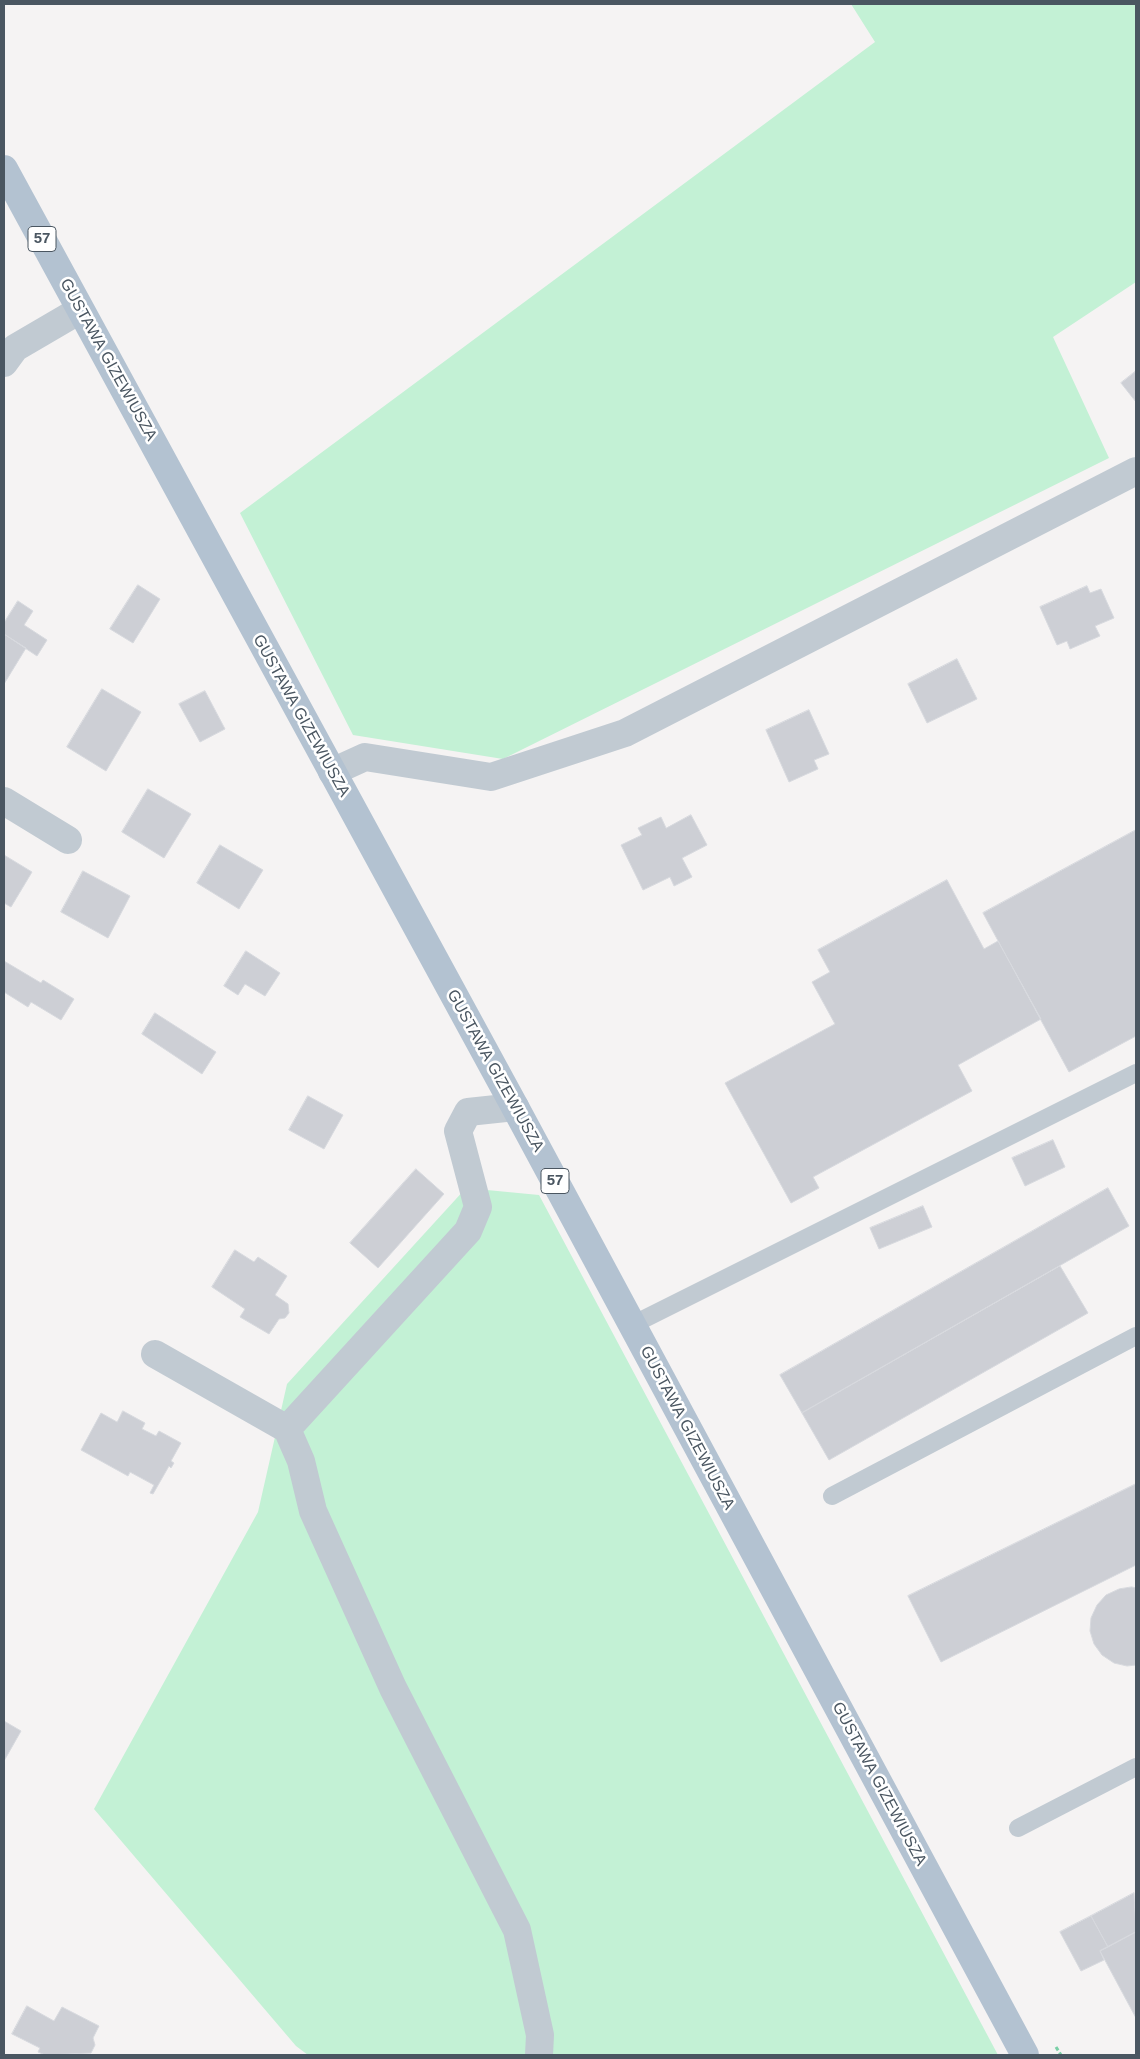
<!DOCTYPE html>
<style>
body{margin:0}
#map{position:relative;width:1140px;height:2059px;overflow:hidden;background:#f5f3f3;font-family:Arial,sans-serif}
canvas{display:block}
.frame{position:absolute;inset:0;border:5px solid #4a5661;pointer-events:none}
</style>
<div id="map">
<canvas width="1140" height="2059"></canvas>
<div class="frame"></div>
</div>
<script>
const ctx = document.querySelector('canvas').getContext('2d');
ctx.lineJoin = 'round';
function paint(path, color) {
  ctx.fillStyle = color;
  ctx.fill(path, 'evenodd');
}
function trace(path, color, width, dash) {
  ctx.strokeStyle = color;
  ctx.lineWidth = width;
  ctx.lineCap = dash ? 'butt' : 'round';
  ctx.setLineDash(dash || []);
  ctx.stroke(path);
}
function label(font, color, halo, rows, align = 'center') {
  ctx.font = font + ' Arial,sans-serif';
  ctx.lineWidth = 5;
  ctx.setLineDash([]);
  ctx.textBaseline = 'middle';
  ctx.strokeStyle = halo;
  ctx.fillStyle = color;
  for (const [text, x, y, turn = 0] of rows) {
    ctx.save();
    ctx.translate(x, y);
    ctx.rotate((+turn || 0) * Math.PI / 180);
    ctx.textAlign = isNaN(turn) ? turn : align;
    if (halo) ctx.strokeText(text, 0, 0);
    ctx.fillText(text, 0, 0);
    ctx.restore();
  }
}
paint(new Path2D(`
 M851,4H1136V282L1053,337L1109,458L503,759L353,735L240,513L875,42Z
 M466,1188L539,1195L998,2055H308L296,2046L94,1809L258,1512L287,1384Z`), '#c3f1d5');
const building = new Path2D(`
 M1136,371V402L1121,383Z
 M138,585L160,599L133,643L110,629Z
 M1087,586L1090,593L1101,589L1114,618L1095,626L1100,636L1070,649L1067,641L1057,645L1040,607Z
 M18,601L33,611L24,625L47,640L37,656L4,634V623Z
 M4,634L26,648L4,684Z
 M957,659L977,699L927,723L908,684Z
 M102,689L141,712L106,771L67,747Z
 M205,691L225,729L200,742L179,704Z
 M809,710L829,754L814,760L818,769L789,782L766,730Z
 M148,789L191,814L164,858L122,832Z
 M691,815L707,845L682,858L692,877L674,886L670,877L643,890L621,845L642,835L638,828L661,817L666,828Z
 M1136,830V1036L1069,1072L983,913Z
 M220,845L263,870L239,909L197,883Z
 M4,855L32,872L11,907L4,903Z
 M83,871L130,896L108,938L61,912Z
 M947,880L984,949L998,941L1041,1019L958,1065L972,1091L813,1177L819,1188L791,1203L725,1083L835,1024L812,982L830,972L818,950Z
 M246,951L280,973L265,996L245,984L238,995L224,986Z
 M4,961L41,983L43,980L74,999L61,1020L31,1002L28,1007L4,992Z
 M155,1013L216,1052L202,1074L142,1034Z
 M308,1096L343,1115L324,1149L289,1130Z
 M1053,1140L1065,1167L1025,1186L1012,1158Z
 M416,1169L444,1194L378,1268L350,1243Z
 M1108,1188L1129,1226L802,1413L780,1375Z
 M923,1206L932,1227L879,1249L870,1228Z
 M235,1250L254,1262L258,1257L287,1276L275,1295L288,1304L289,1313L285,1318L279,1319L269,1334L240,1317L245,1309L212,1287Z
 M1060,1266L1088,1313L829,1460L802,1413Z
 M123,1411L145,1423L142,1429L156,1436L159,1431L181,1443L171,1461L174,1463L171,1468L169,1466L153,1494L150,1493L154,1485L130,1472L128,1476L81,1450L101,1413L117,1422Z
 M1136,1484V1565L941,1662L908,1596Z
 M1132,1587L1136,1588V1665L1127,1666L1114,1663L1102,1655L1094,1644L1090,1631L1091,1618L1097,1605L1106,1595L1119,1589Z
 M4,1721L21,1731L4,1761Z
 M1134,1893L1136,1932L1108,1947L1091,1916Z
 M1091,1916L1108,1947L1100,1951L1104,1960L1081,1971L1060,1932Z
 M1136,1932V2018L1100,1951Z
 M27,2006L54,2021L62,2007L99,2026L93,2038L95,2045L91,2053L45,2055L38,2052L40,2048L12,2034Z`);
paint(building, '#cdcfd5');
trace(building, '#d7d9de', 1);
trace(new Path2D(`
 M1056,2047L1061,2055`), '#7ad0a6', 3, [4, 2.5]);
trace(new Path2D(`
 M632,1325L1136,1073
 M832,1496L1136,1336
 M1018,1828L1136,1767`), '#c1cad2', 18);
trace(new Path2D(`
 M4,363L15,348L80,310
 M332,772L365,757L491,777L625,733L1136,471
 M4,801L68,840
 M515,1107L468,1112L458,1131L478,1207L468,1231L287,1429L301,1461L313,1511L393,1688L517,1930L540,2035L539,2055
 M155,1354L287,1429`), '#c1cad2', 28);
trace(new Path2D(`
 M4,169L515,1107L1025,2055`), '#b3c2d1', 28);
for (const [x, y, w] of [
 [42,239,28],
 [555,1181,28]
]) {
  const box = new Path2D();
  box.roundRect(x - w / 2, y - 12.5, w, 25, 4);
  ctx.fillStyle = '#fff';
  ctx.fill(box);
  trace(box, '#4a5661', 1);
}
label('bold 15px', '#4a5661', null, [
 ["57",42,239],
 ["57",555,1181]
]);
label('16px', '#4a5661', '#fff', [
 ["GUSTAWA GIZEWIUSZA",108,360,61],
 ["GUSTAWA GIZEWIUSZA",301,716,61],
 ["GUSTAWA GIZEWIUSZA",495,1071,61],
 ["GUSTAWA GIZEWIUSZA",687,1428,62],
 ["GUSTAWA GIZEWIUSZA",879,1784,62]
]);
</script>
